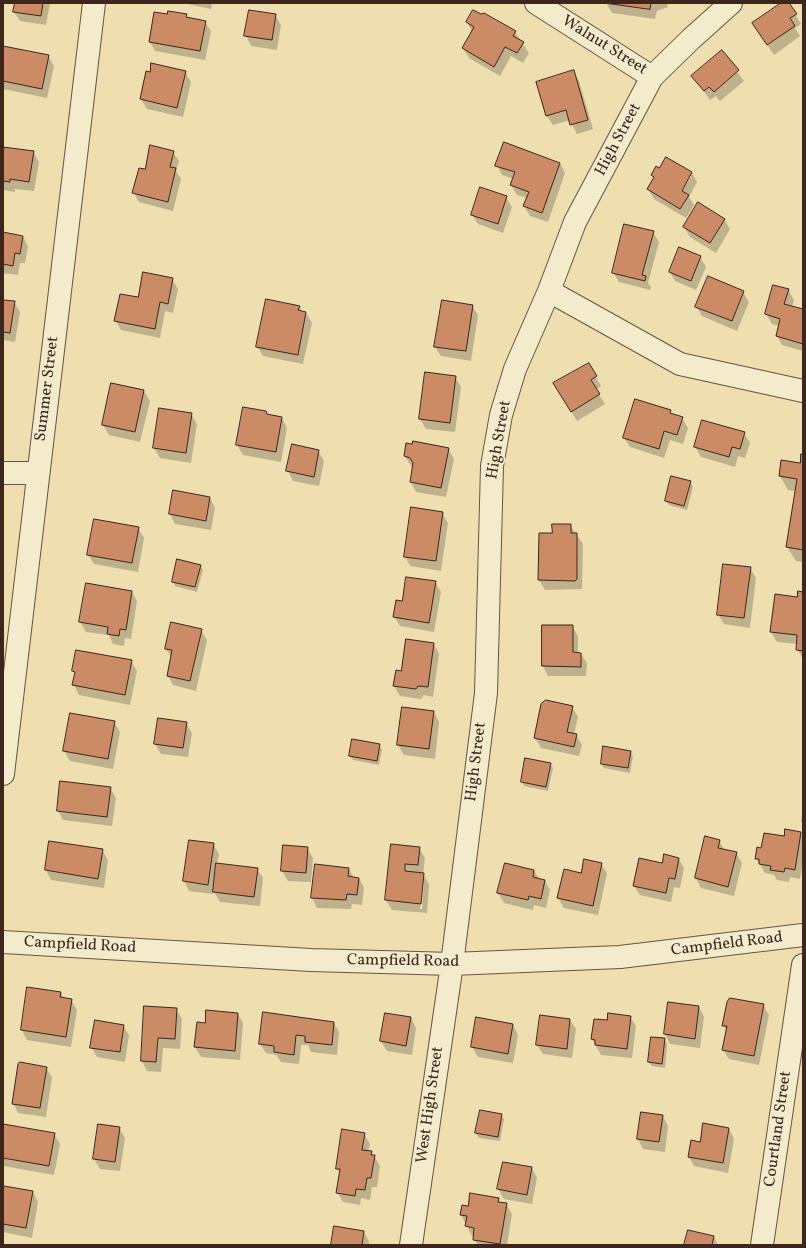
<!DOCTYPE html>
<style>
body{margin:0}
#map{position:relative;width:806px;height:1248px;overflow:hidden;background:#eedeb0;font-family:Vollkorn,serif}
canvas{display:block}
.frame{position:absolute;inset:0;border:4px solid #3c261d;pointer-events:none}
</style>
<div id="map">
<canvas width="806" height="1248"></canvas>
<div class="frame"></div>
</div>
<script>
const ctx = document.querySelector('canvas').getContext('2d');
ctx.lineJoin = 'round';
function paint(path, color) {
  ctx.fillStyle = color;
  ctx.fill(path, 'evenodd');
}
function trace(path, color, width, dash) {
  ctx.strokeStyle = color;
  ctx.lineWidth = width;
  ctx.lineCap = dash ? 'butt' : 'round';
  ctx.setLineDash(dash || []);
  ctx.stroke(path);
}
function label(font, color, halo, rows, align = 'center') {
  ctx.font = font + ' Vollkorn,serif';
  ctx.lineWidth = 3.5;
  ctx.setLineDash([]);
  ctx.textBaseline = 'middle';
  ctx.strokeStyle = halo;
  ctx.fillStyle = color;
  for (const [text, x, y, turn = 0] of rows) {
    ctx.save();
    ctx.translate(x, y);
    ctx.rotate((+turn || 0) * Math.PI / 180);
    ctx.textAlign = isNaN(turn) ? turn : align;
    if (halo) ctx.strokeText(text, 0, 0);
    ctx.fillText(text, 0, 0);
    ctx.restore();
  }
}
paint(new Path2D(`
 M16,3H50L46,25L20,21L14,12Z
 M183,3H212L211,9Z
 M606,3H667L668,7L657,11L655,19L612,13Z
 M783,3H788L801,24L795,28L800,36L774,55L759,33Z
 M168,15H186L188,19L205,22L211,31L205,60L155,51L150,42Z
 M275,15L281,25L277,50L251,46L246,36Z
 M467,22L515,32L529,53L523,63L511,56L500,76L469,58L463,48L472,32Z
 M3,47L48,56L54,66L47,98L3,89Z
 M722,52L744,81L720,101L716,96L710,100L693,76Z
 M185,72L191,82L183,117L147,109L141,99Z
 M573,72L579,81L593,129L577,134L570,120L553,125L547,116Z
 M3,148L33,152L39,162L34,191L15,189V192L3,190Z
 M173,152L179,161L176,171L181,179L173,211L139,202L134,193L146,170Z
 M560,163L565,173L548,222L530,216L524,206L527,198L517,195L511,185L513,179L502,175L497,165Z
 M660,169L692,173L697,182L689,197L694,205L686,218L654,199L648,189L654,179L652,175ZM689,176H691L680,195Z
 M506,197L512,207L503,233L478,224L472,215Z
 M724,219L730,229L716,253L690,237L684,227Z
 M653,232L659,242L648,283L651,287L650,290L619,282L613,272Z
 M3,233L23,237L28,246L25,263H20L18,275L3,273Z
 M700,257L706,267L696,290L675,281L670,272Z
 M172,279L178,289L173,313L165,311L160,338L121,330L115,320Z
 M788,290L794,300L792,307L803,310V351L782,345L777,336L779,326L772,324L766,314Z
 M743,292L749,302L737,331L702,316L696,306Z
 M3,301L14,302L20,312L15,342L3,340Z
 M299,306L302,312L306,313L312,323L303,364L263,356L257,346Z
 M472,306L478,315L471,361L441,356L435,347Z
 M588,364L601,386L596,390L605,404L577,421L560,393Z
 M455,377L461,387L455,432L426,429L420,419Z
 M112,384L144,391L150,401L140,442L109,435L103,425Z
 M670,411L672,415L682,418L688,428L683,444L670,440L664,458L630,447L624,438Z
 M266,412L268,415L282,418L287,428L281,462L243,455L237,445Z
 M191,414L197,424L191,463L160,458L154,448Z
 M744,433L750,443L745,458L738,456L735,467L701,457L695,447Z
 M448,449L454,459L446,497L416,492L411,482L414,467L411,466L405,456Z
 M318,451L324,461L319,486L293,481L288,471Z
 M803,455V562L796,561L787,547L796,491L788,490L780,476L801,464Z
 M690,482L693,487L687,510L669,505L666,501Z
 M210,498L215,508L211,530L175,524L170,514Z
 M442,513L448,523L441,571L410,566L405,556Z
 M570,525L583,544L582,589L545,590L539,580L553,534Z
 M138,528L144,538L138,572L94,564L88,554Z
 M200,566L203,570L197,592L175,586L173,581Z
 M750,568L756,578L750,628L724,624L718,614Z
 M435,582L441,592L434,632L400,626L394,616L403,602Z
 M132,592L137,601L131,639L125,638L124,646L113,644L109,635L86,632L80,622Z
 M803,593V659L797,649V644L777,642L771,632Z
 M572,626L578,636V654H581L587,663L586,676H548L543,666Z
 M201,630L207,640L196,691L173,685L168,676L172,659L166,649Z
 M434,644L439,654L433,697L424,695L421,699L400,696L394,686L402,673Z
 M131,661L137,671L130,705L79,695L74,685L76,675L73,671Z
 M572,707L578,717L574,734L576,735L582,745L579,756L541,748L535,738Z
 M434,712L439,722L435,759L404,755L398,745Z
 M114,722L120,732L113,769L70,761L64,751Z
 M186,723L192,733L188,757L161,754L155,744Z
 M379,745L382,750L379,765L353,760L350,756Z
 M630,752L633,756L630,773L604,768L602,764Z
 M550,764L553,768L548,791L524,786L522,782Z
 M110,788L116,798L112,826L63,820L58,811Z
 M803,807V825L801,821Z
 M800,833L803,837V860L800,879L790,877L789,882L777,880L774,875L765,873L756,858L762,849L785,837Z
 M705,838L719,841L725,851L736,853L742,863L734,896L701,888L696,878Z
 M50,842L102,850L108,860L104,888L51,880L46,870Z
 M213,844L219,854L217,864L257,869L263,878L260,906L220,902L213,890V894L189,891L184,881Z
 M392,845L419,848L425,858L423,874L429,884L427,913L392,910L386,900ZM422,882H424L422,909H420Z
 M307,848L313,858L311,882L288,881L282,871Z
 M678,858L684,868L680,888L674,887L671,902L640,895L634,886L663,864Z
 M601,864L607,873L598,915L564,908L558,898L582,874Z
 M349,869L354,878H359L364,888L362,905L352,904L351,909L317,908L312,898Z
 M534,870L539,879L545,881L550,890L546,908L534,905L533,910L504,903L498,893Z
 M28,988L61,993L64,999L71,1000L77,1010L71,1047L27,1040L22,1030Z
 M669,1003L699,1007L704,1017L700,1048L670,1044L665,1034Z
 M763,1005L769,1015L759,1065L729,1059L723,1050L727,1031L723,1026Z
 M176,1009L182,1019L180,1049L163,1048L161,1072L147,1071L142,1061Z
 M238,1014L243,1023L240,1060L201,1057L195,1047L206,1024Z
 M386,1014L411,1018L416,1028L412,1055L387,1051L381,1041Z
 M630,1017L636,1026L632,1058L601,1055L592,1039L608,1021Z
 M570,1020L576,1029L572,1058L543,1054L537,1045Z
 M334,1023L339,1032L337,1055L311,1052L308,1045H301L299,1064L281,1062L276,1055L266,1053L260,1044Z
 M513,1025L518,1035L513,1063L478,1057L472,1047Z
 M123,1026L129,1035L125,1062L97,1057L92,1048Z
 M664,1039L667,1044L665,1068L652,1066L649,1062Z
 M46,1068L52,1077L46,1117L18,1113L13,1103Z
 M501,1115L504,1119L500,1141L479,1138L476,1133Z
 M663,1116L668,1126L665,1152L643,1149L638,1139Z
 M3,1125L54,1134L60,1144L54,1175L3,1166Z
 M119,1128L125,1138L120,1171L100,1169L94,1159Z
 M729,1129L734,1139L728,1173L694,1166L689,1157L701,1143Z
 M364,1134L370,1144L368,1152L374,1156L380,1166L377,1187H372L370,1200L361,1198L360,1205L343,1202L337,1192L340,1173L337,1168Z
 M532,1168L537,1178L532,1204L504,1199L498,1189Z
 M5,1187L33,1192L38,1202L32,1238L3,1232V1196Z
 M498,1199L501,1203L506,1204L512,1214L507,1245H477L474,1236H472L461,1215L469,1207Z
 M364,1232L369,1242V1245H332Z
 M714,1237L718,1245H685Z`), '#0003');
const building = new Path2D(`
 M15,3H43L41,16L13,12Z
 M605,3H651L650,9Z
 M781,3H789L797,14L790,18L795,26L767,45L752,23Z
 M249,10L276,14L272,40L244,36Z
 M473,10L481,14L484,13L516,31L513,36L524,42L517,53L505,47L494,67L462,48L474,27L466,22Z
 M168,11L187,14L186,17L206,21L200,51L149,42L154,12L167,14Z
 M3,46L49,55L42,89L3,81Z
 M722,50L739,70L714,92L709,87L704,91L691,76Z
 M151,63L186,71L177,108L140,99L146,71L150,72Z
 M574,70L588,120L570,125L566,110L546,116L536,82Z
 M504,142L560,163L542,213L523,206L529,192L510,185L515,172L495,166Z
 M150,145L174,151L170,167L176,168L168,202L132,193L139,168L145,169Z
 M3,147L34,151L29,182L10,179V182L3,181Z
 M666,157L692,172L682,191L689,195L680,209L647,189L654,177L651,175L656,166L659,168Z
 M480,187L507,196L498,224L471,215Z
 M698,202L725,219L710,243L683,227Z
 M624,224L654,231L642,275L646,276L645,281L612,273Z
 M3,232L23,236L20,254L15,253L13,266L3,264Z
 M679,247L701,256L691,281L669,272Z
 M143,272L173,278L168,304L160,302L155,329L114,321L120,294L138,297Z
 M708,276L744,291L732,321L695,307Z
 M773,285L789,289L784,304L803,309V344L776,336L780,319L765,314Z
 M266,299L300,306L298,310L306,312L298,355L256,347Z
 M3,300L15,301L10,333L3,332Z
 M442,300L473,305L466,351L434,347Z
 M589,363L597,376L591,380L600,394L571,412L553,383Z
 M425,372L456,376L450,423L419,419Z
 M111,383L144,390L135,432L102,425Z
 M635,399L671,410L670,413L683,417L677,435L664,431L659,449L623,438Z
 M243,407L266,411L267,414L282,417L276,452L236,445Z
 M159,408L192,413L186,453L153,448Z
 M702,420L745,432L740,449L732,447L729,457L694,447Z
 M413,441L449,448L441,488L410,482L413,463L410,458L404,456L406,443L412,444Z
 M292,444L319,450L314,477L286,471Z
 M801,454H803V550L786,547L797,479L779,476L781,460L800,463Z
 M671,476L691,481L684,506L665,501Z
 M173,490L210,497L206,521L169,514Z
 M411,507L443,512L436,561L404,557Z
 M94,519L139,527L132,563L87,555Z
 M552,524H571V533H577V579L575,581L538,580L539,533H552Z
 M177,559L201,565L195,587L172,582Z
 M723,564L751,567L744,618L717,615Z
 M406,577L436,581L429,623L393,617L396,600L402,601Z
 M86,583L132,591L126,630L120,629L119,636L107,634L108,627L79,622Z
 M798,591L803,592V651L796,650L797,635L770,632L775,594L797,597Z
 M171,622L202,629L190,681L167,676L172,650L165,649Z
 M542,625H573V652L581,653V667L542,666Z
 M406,639L434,643L428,687L418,686L416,689L393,686L396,670L401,671Z
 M76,650L132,660L125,695L72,685L75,672L72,671Z
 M546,700L573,706L567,732L577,734L574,747L534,738L541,704Z
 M402,707L434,711L429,749L397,745Z
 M70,713L115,721L108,759L63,751Z
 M158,718L187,722L183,748L154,744Z
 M352,739L380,744L377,761L349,756Z
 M603,746L631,751L628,768L601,764Z
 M525,758L551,763L546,787L521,782Z
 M60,781L111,787L107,817L57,811Z
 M785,829L801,832L795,870L785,868L784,872L770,870L771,866L759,864V859H755L757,847L761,848L764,833L784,836Z
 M705,836L720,840L718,848L737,852L728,887L695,878Z
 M189,840L214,843L208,885L183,881Z
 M49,841L103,849L98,879L45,870Z
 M391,844L420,847L418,865L405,864V871L424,873L421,904L385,900Z
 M283,845L308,847L306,873L281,871Z
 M664,854L679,858L675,879L669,878L666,893L633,886L639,858L662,863Z
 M584,859L602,863L593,906L557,898L564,869L581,873Z
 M216,863L258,868L254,897L213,892Z
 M505,863L534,870L533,877L545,880L541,899L529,896L528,900L497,893Z
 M315,864L349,868L348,876L359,878L357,895L347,894L346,900L311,898Z
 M27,987L61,992L60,997L72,999L66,1037L21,1030Z
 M730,998L764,1004L754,1056L722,1050L727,1026H722L727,1002Z
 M668,1002L699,1006L695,1039L664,1034Z
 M144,1006L177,1008L175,1039L158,1038L156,1062L141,1061Z
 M206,1010L238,1013L235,1051L194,1047L197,1022L205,1023Z
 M263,1012L334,1022L332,1045L305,1042V1036L296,1035L294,1055L274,1052V1046L259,1044Z
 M385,1013L411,1017L406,1046L380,1041Z
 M608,1013L631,1016L627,1049L595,1045V1040L591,1039L594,1019L607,1020Z
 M540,1015L570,1019L567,1049L536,1045Z
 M476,1017L513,1024L508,1054L471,1047Z
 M95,1020L124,1025L120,1052L90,1048Z
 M651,1037L665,1038L662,1064L648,1062Z
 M20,1062L47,1067L40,1108L12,1104L18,1064Z
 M480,1110L502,1114L498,1137L475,1133Z
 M641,1112L663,1115L659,1142L637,1139Z
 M703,1123L729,1128L723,1163L688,1157L691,1140L700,1142Z
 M3,1124L55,1133L49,1166L3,1158Z
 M98,1124L120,1127L115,1162L93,1159Z
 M342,1129L365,1133L362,1150L372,1151L371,1155H375L371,1178H367L365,1190L356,1189L355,1196L336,1193L340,1169H336Z
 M503,1162L532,1167L527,1195L497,1189Z
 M4,1186L33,1191L26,1228L3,1224Z
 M470,1193L499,1198L498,1202L507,1203L500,1244L473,1240L474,1228L465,1226L467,1216L460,1215L462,1205L468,1206Z
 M334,1226L364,1231L362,1245H331Z
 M688,1230L714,1236L712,1245H684Z`);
paint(building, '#cb8b66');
trace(building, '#3c261d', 1);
const minor = new Path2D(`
 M536,3L652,77
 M549,291L680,364L803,391
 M3,473H38
 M3,774L94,3
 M3,942L311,960L452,964L620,957L803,935
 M411,1245L452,964L486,693L492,466L501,415L515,369L549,291L575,222L652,77L691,39L731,3
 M762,1245L803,965`);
trace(minor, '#685442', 24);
trace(minor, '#f4eacc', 22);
label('16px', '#3c261d', '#f4eacc', [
 ["Walnut Street",604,46,32],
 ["High Street",619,140,-62],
 ["Summer Street",48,389,-83],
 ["High Street",500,440,-80],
 ["High Street",477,762,-83],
 ["Campfield Road",727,945,-7],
 ["Campfield Road",80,946,3],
 ["Campfield Road",403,962,1],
 ["West High Street",431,1105,-82],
 ["Courtland Street",779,1129,-82]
]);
</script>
